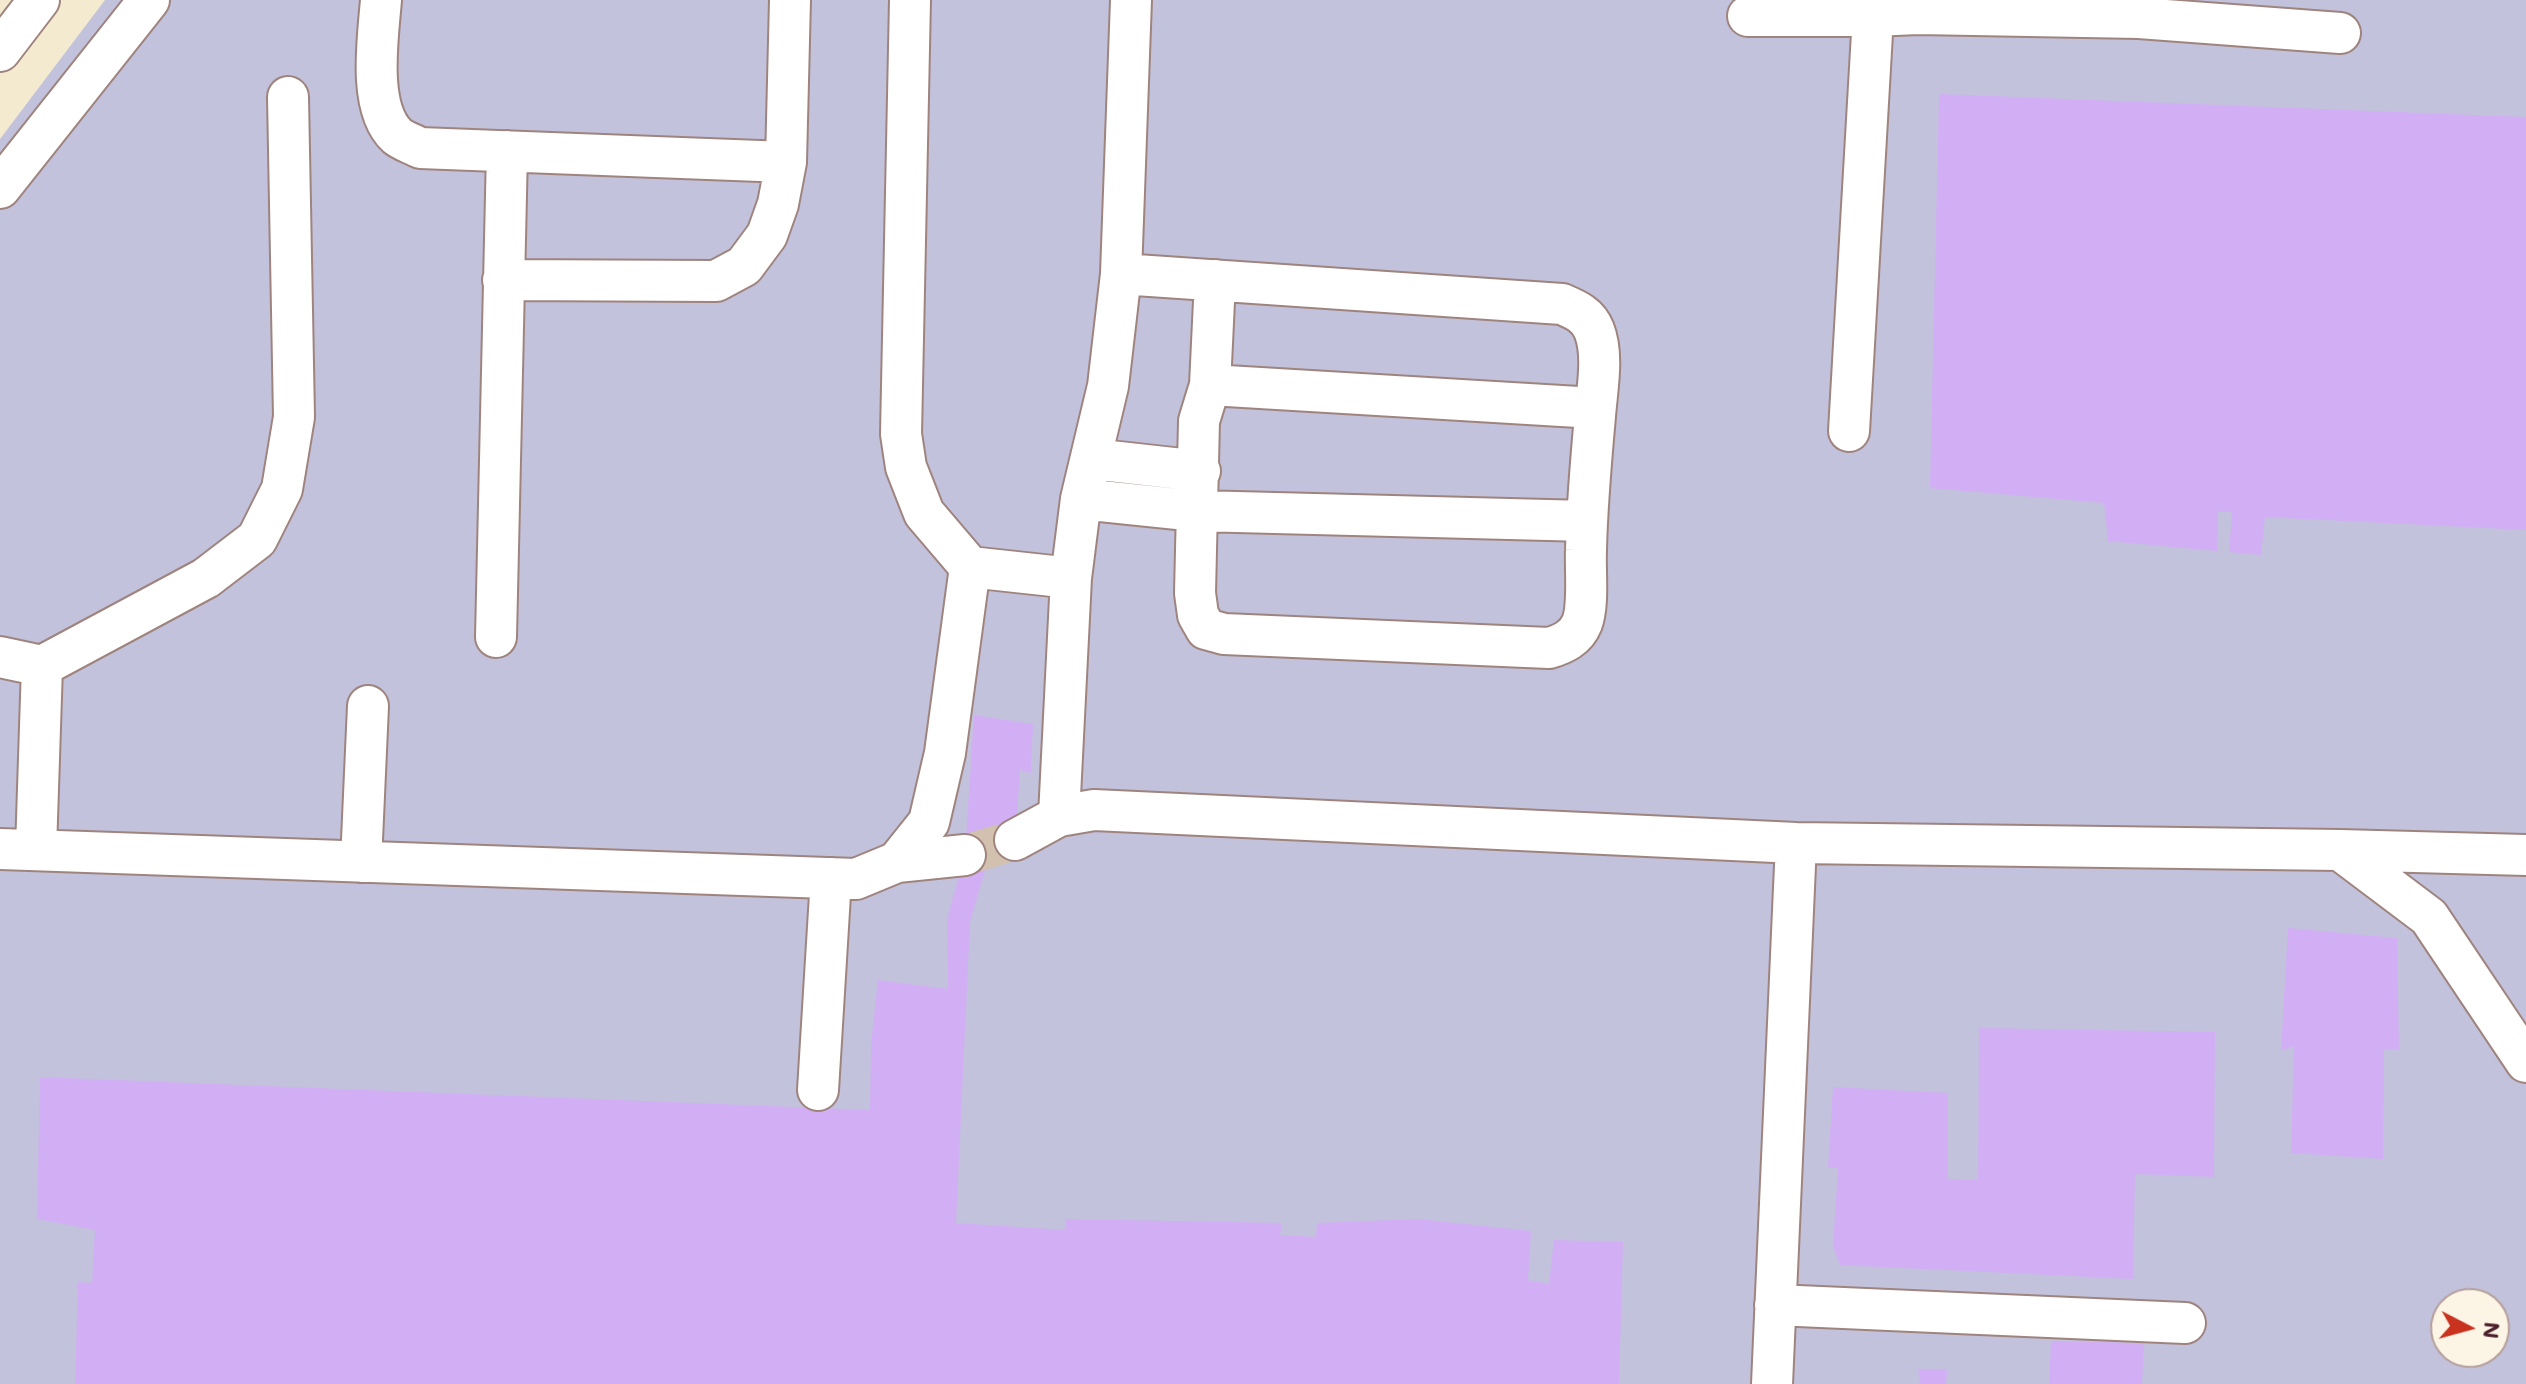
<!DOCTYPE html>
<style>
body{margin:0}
#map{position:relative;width:2526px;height:1384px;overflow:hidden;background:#f4ead0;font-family:Mali,sans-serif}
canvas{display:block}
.north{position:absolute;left:2430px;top:1288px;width:80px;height:80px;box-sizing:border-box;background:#fcf5e5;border:2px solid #b59f9b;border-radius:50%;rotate:96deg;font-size:22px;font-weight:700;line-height:32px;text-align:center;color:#4a1f2b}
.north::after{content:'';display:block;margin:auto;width:28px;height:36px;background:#c8321e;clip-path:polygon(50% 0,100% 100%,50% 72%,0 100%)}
</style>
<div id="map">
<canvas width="2526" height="1384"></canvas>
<div class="north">N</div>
</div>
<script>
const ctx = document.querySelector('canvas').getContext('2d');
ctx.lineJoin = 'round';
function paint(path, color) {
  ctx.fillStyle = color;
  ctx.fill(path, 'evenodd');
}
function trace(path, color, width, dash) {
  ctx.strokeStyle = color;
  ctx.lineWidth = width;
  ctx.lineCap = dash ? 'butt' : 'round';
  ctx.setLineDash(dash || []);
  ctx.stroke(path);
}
paint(new Path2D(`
 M105,0H2526V1384H0V139ZM2446,1304H2494V1352H2446Z`), '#c2c2dc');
paint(new Path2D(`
 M1939,94L2526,117V530L2265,517L2261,555L2229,552L2232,512H2218L2217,551L2108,541L2104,503L1930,488Z
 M974,715L1033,724L1031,773L1020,770L1014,858L990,852L970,922L956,1223L1066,1230L1065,1219L1282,1223L1280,1235L1316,1237L1317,1223L1418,1219L1531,1231L1528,1280L1549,1284L1554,1240L1623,1242L1619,1384H75L78,1282L92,1283L95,1230L37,1219L40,1077L870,1110L871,1044L878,980L948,989L947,919L965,855Z
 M2288,928L2397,938L2399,1049L2384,1050L2383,1159L2291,1153L2294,1046L2281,1051Z
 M1979,1028L2215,1032L2214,1177L2135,1174L2133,1279L1840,1265L1833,1246L1838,1168H1828L1833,1087L1948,1093V1179L1978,1180Z
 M2051,1341L2144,1343L2142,1384H2049Z
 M1918,1369H1947L1946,1384H1920Z`), '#d2aff4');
trace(new Path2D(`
 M965,855L1015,840`), '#d2c1af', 40, [40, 20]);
const minor = new Path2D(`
 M381,0C378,37 367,108 397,136C403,141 413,144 420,148L786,162
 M910,0L901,434L906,467L924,513L970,567L1071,578L1081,499L1108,386L1121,274L1131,0
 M1748,16H1873
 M2139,18L2340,33
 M0,51L39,0
 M0,188L149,0
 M1121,274L1562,304C1576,310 1588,315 1594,330C1604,355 1597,389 1595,416C1591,460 1587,505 1586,550C1585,570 1589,605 1582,623C1576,638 1563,644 1549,648L1224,634L1206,629L1198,615L1195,593L1199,421L1210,385L1595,408
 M503,280L716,281L744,266L767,235L778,204L786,162L790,0
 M1210,385L1215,280
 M1849,431L1873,16L1918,14L2139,18L2141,0
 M1092,459L1200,471
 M1081,499L1197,511L1587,521
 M1071,578L1059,816L1094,810L1796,843L2340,850L2526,855
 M496,637L507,151
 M0,657L42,666L206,578L257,539L282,489L294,417L288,97
 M1015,840L1059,816
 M0,849L856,879L897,862L929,822L945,753L970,567
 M36,850L42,666
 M2340,850L2429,917L2526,1062
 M361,862L368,706
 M897,862L965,855
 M818,1090L831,878
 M1775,1305L2185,1323
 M1772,1384L1796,843`);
trace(minor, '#9f847e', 44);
trace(minor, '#fff', 40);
</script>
